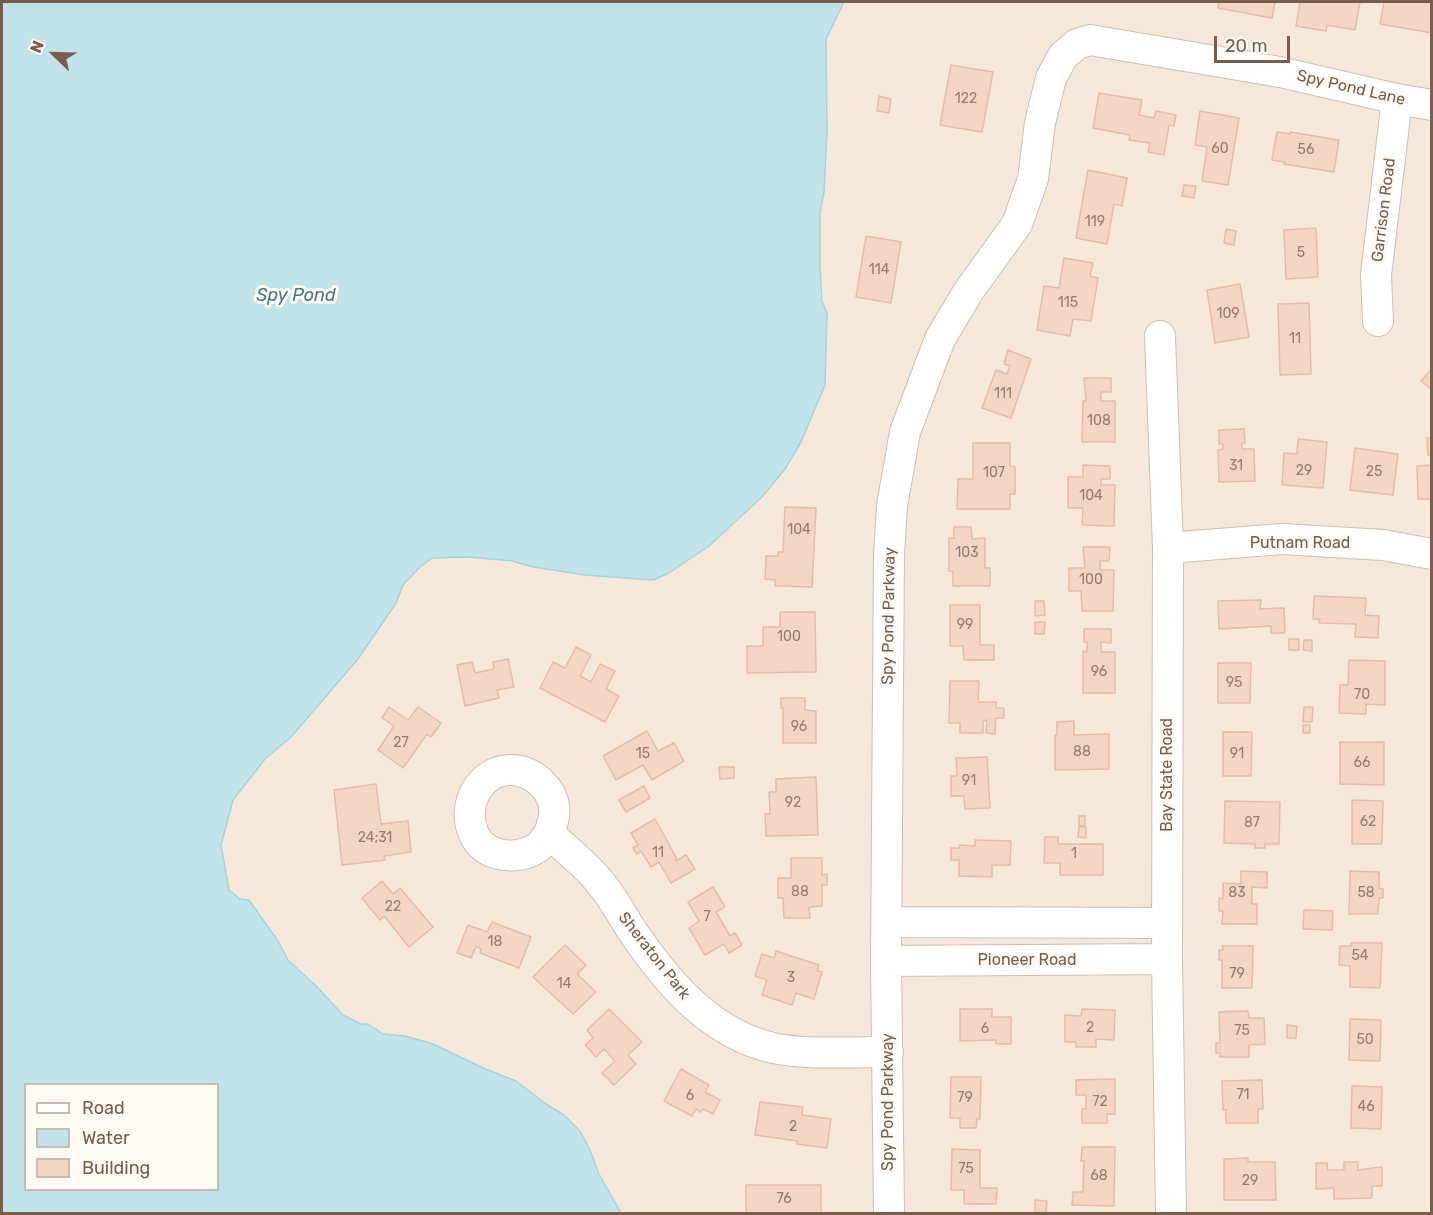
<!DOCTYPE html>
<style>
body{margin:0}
#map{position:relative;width:1433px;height:1215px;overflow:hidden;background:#fdf6ec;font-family:Rubik,sans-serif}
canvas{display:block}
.frame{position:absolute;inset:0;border:3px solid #7a5c4d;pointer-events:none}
.legend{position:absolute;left:24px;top:1083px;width:195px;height:108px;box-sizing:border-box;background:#fffaf3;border:2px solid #cabbb1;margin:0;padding:8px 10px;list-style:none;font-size:18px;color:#7a5c4d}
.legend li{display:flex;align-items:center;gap:12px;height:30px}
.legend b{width:30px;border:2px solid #cabbb1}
.north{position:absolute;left:24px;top:24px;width:60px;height:60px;-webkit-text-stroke:4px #fffaf3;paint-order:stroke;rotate:293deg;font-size:16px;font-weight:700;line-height:24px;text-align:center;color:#7a5c4d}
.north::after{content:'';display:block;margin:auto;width:21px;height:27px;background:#7a5c4d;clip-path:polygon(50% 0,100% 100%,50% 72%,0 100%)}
.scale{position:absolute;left:1214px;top:36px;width:76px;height:27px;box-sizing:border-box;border:3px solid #7a5c4d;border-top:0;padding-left:8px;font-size:18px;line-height:21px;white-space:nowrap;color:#7a5c4d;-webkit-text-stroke:4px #fffaf3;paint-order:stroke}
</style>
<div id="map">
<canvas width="1433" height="1215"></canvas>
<div class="frame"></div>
<ul class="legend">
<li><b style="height:8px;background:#fff"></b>Road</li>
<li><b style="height:16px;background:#bfe3e8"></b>Water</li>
<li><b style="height:16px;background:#f3d5c3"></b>Building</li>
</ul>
<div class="north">N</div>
<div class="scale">20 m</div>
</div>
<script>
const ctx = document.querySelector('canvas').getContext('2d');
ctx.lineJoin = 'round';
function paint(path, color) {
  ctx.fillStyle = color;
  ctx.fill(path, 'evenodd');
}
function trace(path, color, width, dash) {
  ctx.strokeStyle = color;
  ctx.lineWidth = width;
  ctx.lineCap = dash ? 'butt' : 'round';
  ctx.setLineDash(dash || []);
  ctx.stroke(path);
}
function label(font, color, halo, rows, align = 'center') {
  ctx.font = font + ' Rubik,sans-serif';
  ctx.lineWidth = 6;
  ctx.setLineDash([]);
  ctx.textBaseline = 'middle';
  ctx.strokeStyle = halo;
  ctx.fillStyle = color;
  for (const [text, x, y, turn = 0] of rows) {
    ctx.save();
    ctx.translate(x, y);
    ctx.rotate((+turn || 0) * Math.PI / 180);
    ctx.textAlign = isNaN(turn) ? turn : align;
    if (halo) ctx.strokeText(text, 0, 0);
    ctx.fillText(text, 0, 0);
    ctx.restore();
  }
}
paint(new Path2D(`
 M844,2H1431V1213H621L599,1174L590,1150L564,1115L546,1104L516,1081L483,1068L433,1044L405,1036L383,1034L368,1024H361L343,1015L317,987L288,960L278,941L249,900H240L229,890L221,845L233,800L265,759L291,737L396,603L403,586L419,568L431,558L468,557L491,559L585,575L653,580L669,573L709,546L742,516L813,411L825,385L827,313L822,301L820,267V213L824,192L827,132L826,39Z`), '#f5e8da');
const water = new Path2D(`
 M2,2H844L826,39L827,132L824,192L820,213V267L822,301L827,313L825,385L801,442L785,469L762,497L709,546L669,573L653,580L585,575L533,567L512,561L468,557L432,558L419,568L403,585L396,603L358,659L291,737L265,759L233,800L221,845L229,890L240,899L249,900L278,941L288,960L317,987L343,1015L361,1024H368L383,1034L405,1036L433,1044L483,1068L516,1081L546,1104L564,1115L580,1131L590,1150L599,1174L621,1213H2ZM26,1084H218V1190H26Z`);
paint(water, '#bfe3e8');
trace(water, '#a5d3da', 1.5);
const building = new Path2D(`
 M1219,2H1275L1272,18L1218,8Z
 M1300,2H1360L1355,30L1327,25L1326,31L1296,26Z
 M1384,2H1432V33L1380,24Z
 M951,65L993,72L982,132L940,125Z
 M1099,93L1142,100L1139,115L1154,118L1156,111L1176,115L1174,126L1169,125L1164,155L1148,152L1150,143L1129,140L1130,135L1093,128Z
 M879,96L891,99L889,113L877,111Z
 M1200,111L1239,118L1228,185L1202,181L1207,147L1195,145Z
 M1277,132L1290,134V132L1339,140L1334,172L1284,164L1285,162L1272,160Z
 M1088,170L1127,178L1122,206L1114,204L1107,244L1076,238Z
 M1184,185L1196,186L1194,198L1182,196Z
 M1316,228L1318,277L1286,279L1284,230Z
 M1226,229L1236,231L1234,245L1224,243Z
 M866,236L901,242L891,303L856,297Z
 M1064,258L1093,263L1090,276L1098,278L1091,321L1073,319L1070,336L1037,330L1044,286L1059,288Z
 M1240,284L1249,337L1215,343L1207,290Z
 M1309,303L1311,374L1280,375L1278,304Z
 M1008,350L1031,359L1011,418L982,408L996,370L1007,374L1010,366L1004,364Z
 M1432,369V390L1421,381Z
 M1084,378H1111V392H1101V401H1115V442H1082L1083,401H1086Z
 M1244,429L1245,443H1242V449H1254L1255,481L1219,482L1218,450L1223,449V444H1219V430Z
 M1427,438H1432V455H1428Z
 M1298,439L1327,442L1323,488L1282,485L1284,453L1297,454Z
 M973,443H1010V466L1015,467V494H1010V509H957L958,479H973Z
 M1355,448L1398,454L1393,495L1350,490Z
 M1083,465L1110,466V479H1101V485H1115L1114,526L1082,525L1083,508H1068V477H1083Z
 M1432,465V499H1418L1417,466Z
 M785,507L816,508L812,587L775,586V580L765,579L766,556H778V552H783Z
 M954,527H971L972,539L985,538V568H990V586H953V571H949V538H954Z
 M1083,547H1110L1109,561H1100V570H1114L1113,611H1082L1081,591H1069V568H1085Z
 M1314,596L1366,598L1365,615L1379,616L1378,638L1355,637L1356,624L1319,623L1320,619H1313Z
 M1261,600L1260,609L1284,608L1285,633H1271V626L1219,629L1218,601Z
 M1035,601H1044L1045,615L1035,616Z
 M950,605H980V645H994V660H964L963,646H950Z
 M780,612H815L816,672L747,673V646H763V627H780Z
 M1035,622H1045L1044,634H1035Z
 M1084,629H1111V643L1101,642V652H1115V693H1083V651L1087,652V642H1084Z
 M1289,639H1299V650H1289Z
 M1304,640H1312V651L1303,650Z
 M576,647L591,655L580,676L591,682L600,664L615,671L606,689L619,696L605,722L540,688L553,662L565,668Z
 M508,659L514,687L497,690L499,698L465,706L457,665L472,662L475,673L494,669L493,662Z
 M1349,660L1385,661V705L1366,704V714L1339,713L1340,685H1348Z
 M1218,663H1251L1250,703H1218Z
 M950,681H979L978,702H996V708H1004V718H996L995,734L986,733L987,720L983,721V733H960V723H949Z
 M781,698H805V710L816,711V743H783V708H781Z
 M389,707L408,720L418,707L441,723L431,737L427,734L403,768L378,750L394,726L382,718Z
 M1304,707H1313L1312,722H1303Z
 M1074,721V735L1109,734V769L1055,770V735H1057V722Z
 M1303,725H1310V733H1303Z
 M647,731L658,751L674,743L684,761L652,780L643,765L616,780L603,756Z
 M1223,732H1252L1251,776H1223Z
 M1340,742H1384V785L1340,784Z
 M987,757L990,808L965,809L964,796H951V776H957L956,758Z
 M719,767H734V778L720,779Z
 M816,777L818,835L766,836L765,814H770L769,792H776V779Z
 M376,784L381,824L408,821L411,852L384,856L385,860L342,865L334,790Z
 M644,786L650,798L626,812L619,800Z
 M1352,800L1383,801L1382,844H1352Z
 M1225,801L1280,802L1279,844H1265V848H1255V844L1224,843Z
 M1079,816H1085V826H1079Z
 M655,819L676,857V861L686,855L695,869L671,883L659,862L651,867L641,851L637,854L633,848L638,845L631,833Z
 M1079,827H1086V838L1078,837Z
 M1045,837H1058V844H1103V875H1060V863H1044Z
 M975,840L1011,841L1010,865H992V877L959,876V860H951V848H959L960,845L975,846Z
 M791,858H822V875L827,874V885H822V906L809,907L810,918H784L783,898H778V878H791Z
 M1241,871L1267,872V888L1252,887V904H1257V924H1222L1223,911H1219V898L1223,899V883L1241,884Z
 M1350,871L1379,872V888L1383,889V898H1379L1378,914H1349Z
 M382,881L393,894L400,888L433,927L409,947L384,916L380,920L362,898Z
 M713,887L725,907L716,912L730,936L735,933L742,945L729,953L724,944L705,955L689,928L699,921L688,902Z
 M1304,910L1333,911L1332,930L1303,929Z
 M492,922L531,937L519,968L480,953L481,949L476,946L471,958L457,953L468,925L487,932Z
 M1351,943H1382L1380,988L1350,987V966L1339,965L1340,946H1351Z
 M565,945L586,965L577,974L596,992L573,1014L533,977Z
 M1222,946H1253L1252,988H1222V960H1219V950H1223Z
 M776,951L819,965L817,971L822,972L814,999L796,993L792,1005L762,995L767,980L755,976L762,954L774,958Z
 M609,1009L642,1042L628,1055L636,1064L614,1085L602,1073L615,1061L604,1049L596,1057L585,1045L593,1038L587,1030Z
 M960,1009H992V1017H1011V1044H996V1040L960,1041Z
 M1082,1009L1115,1010L1114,1040L1096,1039V1047H1076V1042H1065V1015L1081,1016Z
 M1248,1011L1249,1018H1264L1265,1044L1249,1045V1057H1220V1053H1216V1043H1220L1219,1012Z
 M1350,1019L1381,1020L1380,1061L1349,1060Z
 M1287,1025L1297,1026L1296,1038H1287Z
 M681,1069L709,1085L705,1092L720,1100L713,1114L703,1109L701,1112L696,1109L692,1116L664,1101Z
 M951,1077H981L980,1119H977L976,1128H960V1118H950Z
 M1115,1079V1114H1107V1123H1082V1109H1086V1095H1076V1080Z
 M1262,1080L1263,1109H1258V1123H1226V1110H1223L1222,1081Z
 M1352,1086L1382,1087L1381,1129L1351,1128Z
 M760,1102L803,1107L802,1115L831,1119L827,1148L797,1144L798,1141L755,1135Z
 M1082,1147H1115L1114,1206L1072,1205L1073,1192H1083L1084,1161H1081Z
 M952,1149L980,1150V1188H997L996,1204H964V1190H951Z
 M1248,1158V1162H1275L1276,1200H1224V1159Z
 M1344,1162H1358V1170L1382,1167V1186H1372V1198L1334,1199V1188L1316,1189V1163H1327L1328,1170H1344Z
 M746,1185H821V1214H746Z
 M1035,1200L1047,1201L1046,1213L1035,1212Z`);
paint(building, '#f3d5c3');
trace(building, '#e6bba3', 1.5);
const street = new Path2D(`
 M1378,321L1376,275L1397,99
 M1160,336L1168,548L1167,959L1171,1214
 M1168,548L1282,539L1383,545L1432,554
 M549,834C551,828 553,822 554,816C557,792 535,771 512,770C478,769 459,810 476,838C488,858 518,860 537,848C542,845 545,838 549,834C566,849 585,864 599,881C614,898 624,920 637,938C672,988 713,1034 773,1048C806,1055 853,1052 888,1052
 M887,922L1167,923
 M886,961L1167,959
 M889,1214L886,961L889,555L892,506L905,432L940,339L968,292L1017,224L1033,179L1040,123L1051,78L1063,56L1077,44L1090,40L1280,72L1397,99L1432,105`);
trace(street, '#d1beb0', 32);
trace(street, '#fff', 30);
label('14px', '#987a6a', null, [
 ["122",966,99],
 ["60",1220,149],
 ["56",1306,150],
 ["119",1095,222],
 ["5",1301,253],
 ["114",879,270],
 ["115",1068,303],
 ["109",1228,314],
 ["11",1295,339],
 ["111",1003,394],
 ["108",1099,421],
 ["31",1236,466],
 ["29",1304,471],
 ["25",1374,472],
 ["107",994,473],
 ["104",1091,496],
 ["104",799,530],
 ["103",967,553],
 ["100",1091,580],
 ["99",965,625],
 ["100",789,637],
 ["96",1099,672],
 ["95",1234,683],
 ["70",1362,695],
 ["96",799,727],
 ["27",401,743],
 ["88",1082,752],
 ["15",643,754],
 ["91",1237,754],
 ["66",1362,763],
 ["91",969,781],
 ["92",793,803],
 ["62",1368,822],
 ["87",1252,823],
 ["24;31",375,838],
 ["11",658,853],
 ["1",1074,854],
 ["88",800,892],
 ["83",1237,893],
 ["58",1366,893],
 ["22",393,907],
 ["7",707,917],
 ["18",495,942],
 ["54",1360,956],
 ["79",1237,974],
 ["3",791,978],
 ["14",564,984],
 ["2",1090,1028],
 ["6",985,1029],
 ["75",1242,1031],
 ["50",1365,1040],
 ["71",1243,1095],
 ["6",690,1096],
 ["79",965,1098],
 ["72",1100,1102],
 ["46",1366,1107],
 ["2",793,1127],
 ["75",966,1169],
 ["68",1099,1176],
 ["29",1250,1181],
 ["76",784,1199]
]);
label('16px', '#7a5c4d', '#fffaf3', [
 ["Spy Pond Lane",1351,88,13],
 ["Garrison Road",1384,210,-83],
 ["Putnam Road",1300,543],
 ["Spy Pond Parkway",889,616,-89],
 ["Bay State Road",1167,775,-90],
 ["Sheraton Park",654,956,52],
 ["Pioneer Road",1027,960],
 ["Spy Pond Parkway",888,1102,-90]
]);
label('italic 18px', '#437c86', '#fffaf3', [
 ["Spy Pond",296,296]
]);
</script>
